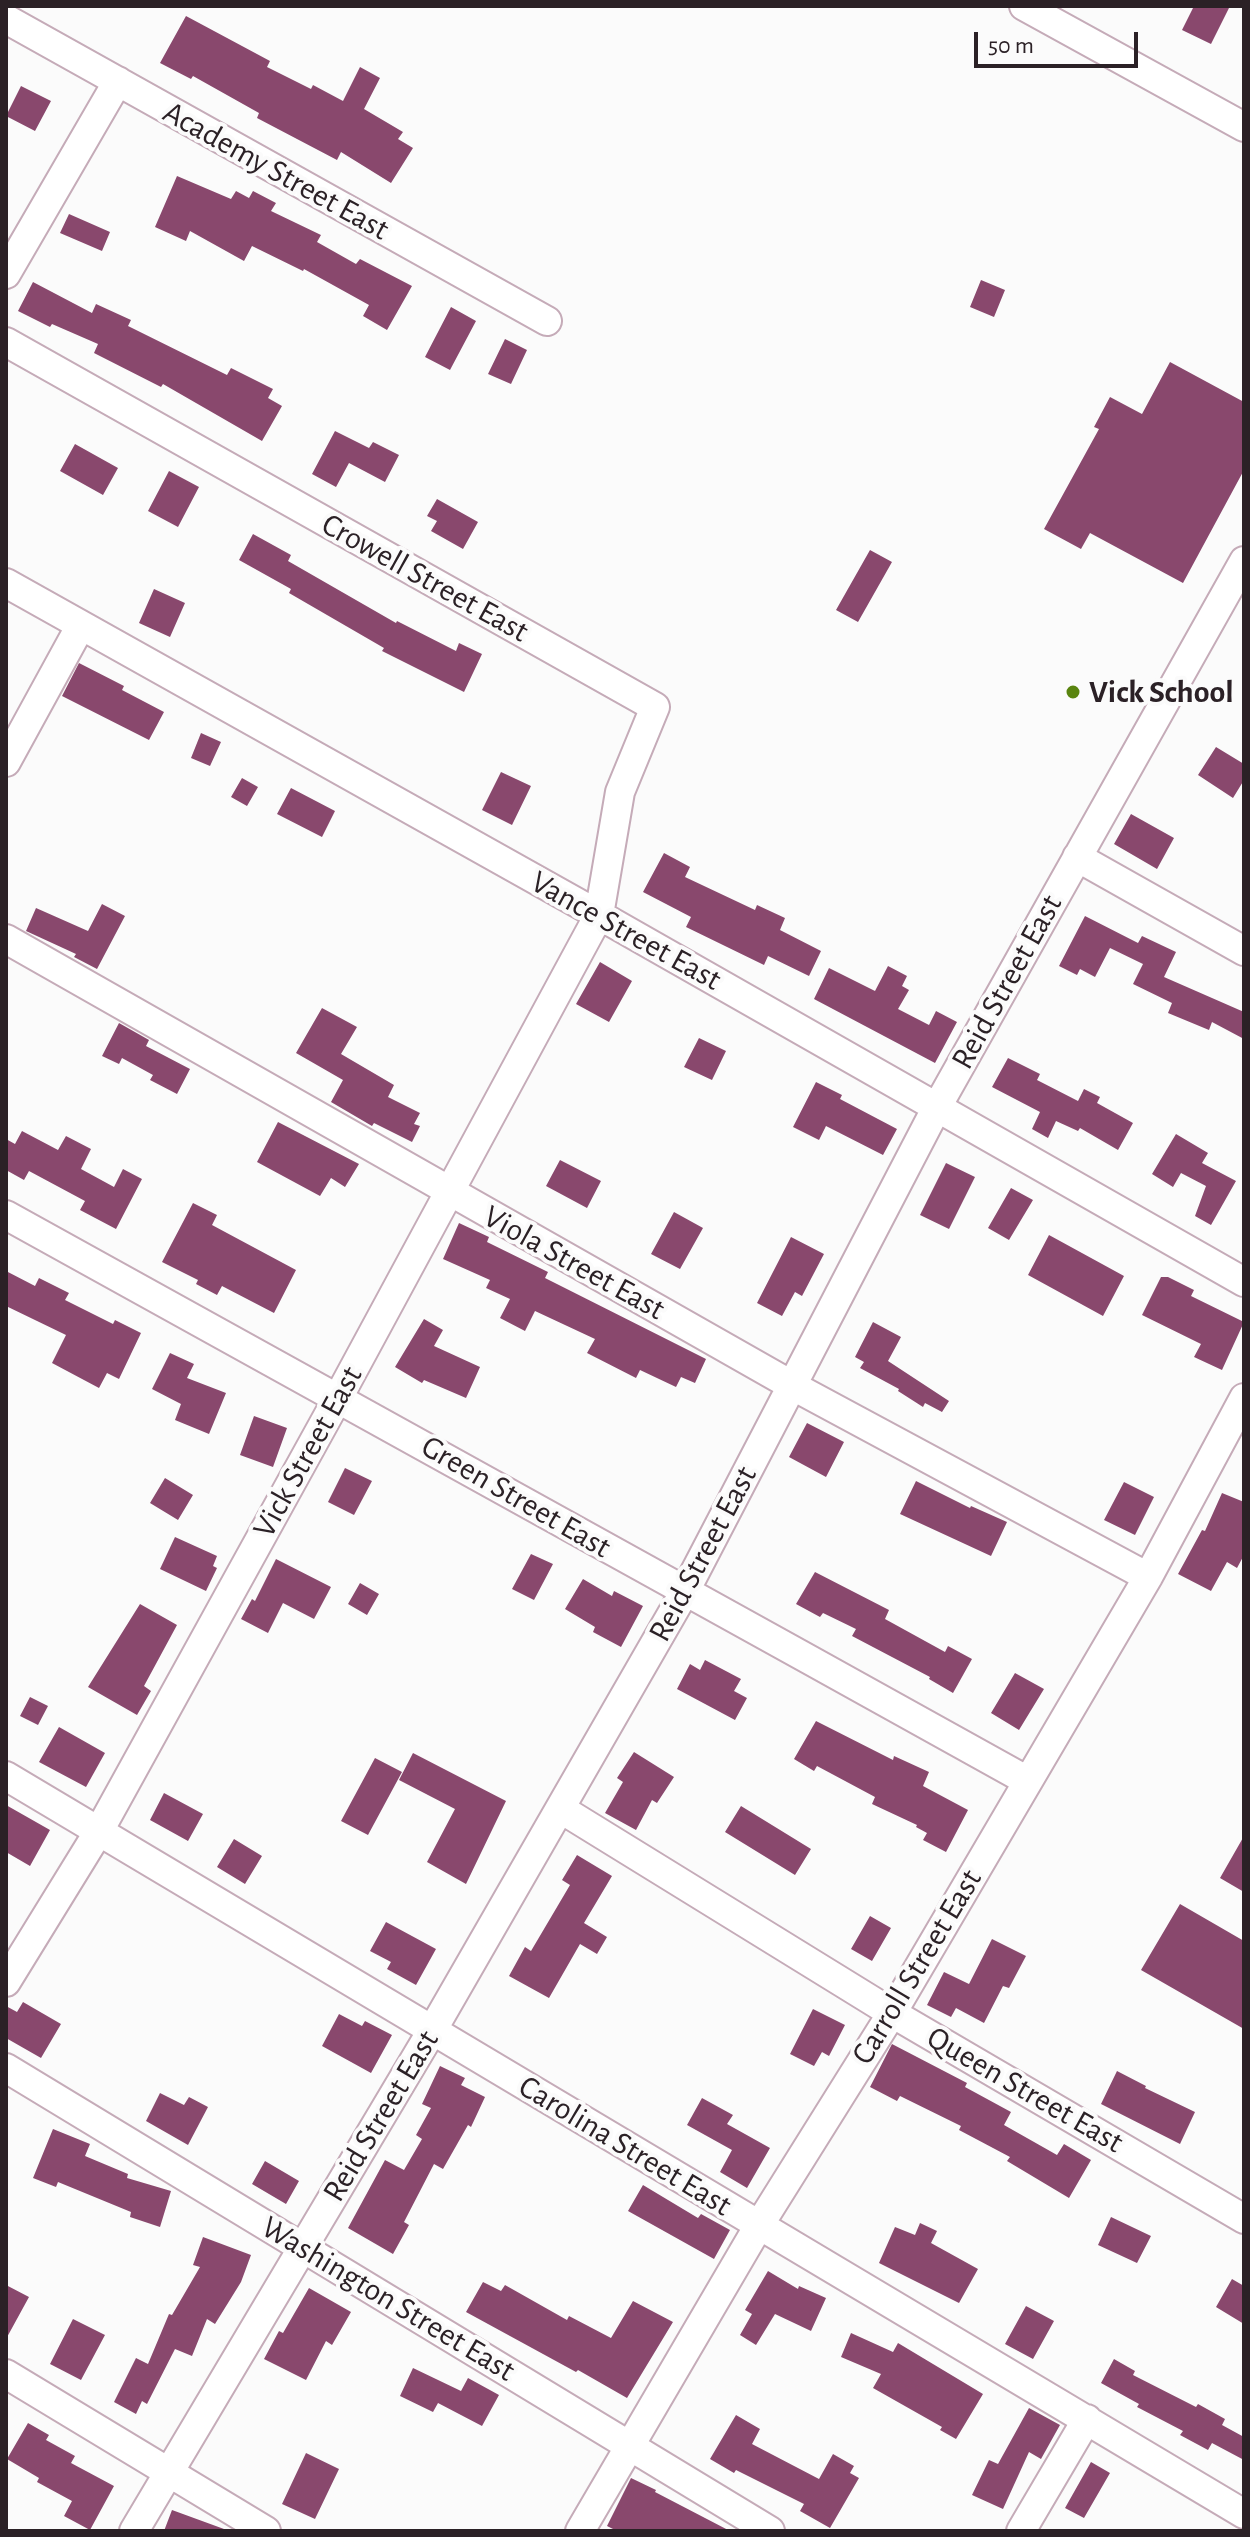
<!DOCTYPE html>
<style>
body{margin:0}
#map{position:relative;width:1250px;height:2537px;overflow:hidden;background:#fbfbfb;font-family:"Alegreya Sans",sans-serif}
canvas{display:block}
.frame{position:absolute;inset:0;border:8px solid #2b2126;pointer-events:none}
.scale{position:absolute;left:974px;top:32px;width:164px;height:36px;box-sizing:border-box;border:4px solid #2b2126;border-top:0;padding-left:10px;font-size:24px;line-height:28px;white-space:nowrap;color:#2b2126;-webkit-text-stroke:6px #fbfbfb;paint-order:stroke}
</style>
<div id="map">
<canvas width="1250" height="2537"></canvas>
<div class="frame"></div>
<div class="scale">50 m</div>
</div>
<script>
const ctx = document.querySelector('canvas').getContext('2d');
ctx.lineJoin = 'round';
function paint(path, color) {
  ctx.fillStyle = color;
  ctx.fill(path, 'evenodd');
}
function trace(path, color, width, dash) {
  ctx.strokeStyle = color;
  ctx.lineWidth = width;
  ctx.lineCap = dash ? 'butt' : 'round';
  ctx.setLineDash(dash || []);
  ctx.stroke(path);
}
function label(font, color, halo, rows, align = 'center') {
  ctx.font = font + ' "Alegreya Sans",sans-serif';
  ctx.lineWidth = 8;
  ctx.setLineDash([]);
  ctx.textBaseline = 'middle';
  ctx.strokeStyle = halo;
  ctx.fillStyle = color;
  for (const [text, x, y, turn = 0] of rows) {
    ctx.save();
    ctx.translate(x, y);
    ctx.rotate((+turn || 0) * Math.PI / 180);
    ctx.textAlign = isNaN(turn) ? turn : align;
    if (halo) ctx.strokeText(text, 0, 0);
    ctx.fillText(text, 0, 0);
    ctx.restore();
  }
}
paint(new Path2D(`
 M1194,6H1230L1211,44L1182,30Z
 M186,16L270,61L267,67L311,89L313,85L343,101L360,67L380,78L364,109L403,132L398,139L413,148L391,183L341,152L337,160L257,118L259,113L193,76L191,79L160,63Z
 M21,86L51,101L35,131L6,116Z
 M177,176L231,199L236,191L249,198L253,191L276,203L271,211L321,235L317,242L356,264L360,259L412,286L387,330L363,316L369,305L304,269L303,271L252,246L244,261L190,231L186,241L155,227Z
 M69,214L110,232L102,251L60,233Z
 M981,280L1005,290L994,317L970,307Z
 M33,282L92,313L96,304L131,320L128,326L227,375L231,368L273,389L268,398L282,406L262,441L163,384L161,387L94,353L98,344L52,324L50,327L18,311Z
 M451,307L476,321L450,370L425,357Z
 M505,339L527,350L511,384L488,374Z
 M1170,362L1244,402V470L1183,583L1090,533L1081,549L1044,529L1099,429L1094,427L1110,397L1142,414Z
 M335,431L369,448L373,442L399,455L385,482L349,463L336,487L312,474Z
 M75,444L118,468L103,495L60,471Z
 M169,471L199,487L178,527L148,511Z
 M437,499L478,522L463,549L431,531L437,521L427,516Z
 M253,534L291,555L288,561L396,623L397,621L456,651L459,643L482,654L464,692L382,651L384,648L289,593L291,589L239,560Z
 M870,550L892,562L858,622L836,610Z
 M154,589L185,603L170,637L139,623Z
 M79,663L124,686L122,690L164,712L149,740L62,696Z
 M201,733L221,742L210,766L191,758Z
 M1216,747L1244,764V780L1233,798L1198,775Z
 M501,772L531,786L512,825L482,810Z
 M242,778L258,787L247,806L231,797Z
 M291,788L335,811L322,837L277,814Z
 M1131,814L1174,838L1157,869L1114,844Z
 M664,853L690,867L685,877L755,910L757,905L785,918L780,930L821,951L809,976L768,956L764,965L686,927L691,917L643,892Z
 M102,904L125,916L97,969L74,957L76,954L26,931L36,908L88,931Z
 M1085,916L1138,943L1142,936L1176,952L1164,977L1244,1012V1039L1212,1022L1209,1030L1168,1013L1172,1003L1133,984L1143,964L1110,948L1095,977L1080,969L1077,975L1059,966Z
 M600,962L632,981L609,1022L576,1004Z
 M888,966L907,976L902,986L909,990L898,1009L929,1025L936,1011L957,1022L935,1063L814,999L829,968L875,991Z
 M322,1008L357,1027L341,1054L394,1085L388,1097L420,1113L414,1124L420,1126L412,1142L374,1123L372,1126L331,1102L343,1080L296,1053Z
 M119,1023L149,1040L146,1046L190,1069L177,1094L150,1080L153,1075L122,1058L119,1064L102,1056Z
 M699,1038L726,1051L712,1080L684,1067Z
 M1008,1058L1040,1074L1037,1080L1078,1101L1084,1089L1100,1097L1097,1103L1133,1123L1118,1150L1080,1128L1078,1131L1056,1121L1048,1138L1032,1129L1040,1112L992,1087Z
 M816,1082L842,1095L840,1099L897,1129L883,1155L826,1126L819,1140L793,1127Z
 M278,1122L359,1164L345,1187L331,1178L320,1196L257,1162Z
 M22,1131L58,1150L66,1136L91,1149L81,1169L114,1187L123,1169L142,1179L116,1229L80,1210L85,1201L29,1171L24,1180L6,1170V1139L15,1144Z
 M1176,1134L1208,1153L1202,1163L1236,1181L1211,1225L1195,1216L1206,1186L1181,1173L1173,1187L1152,1174Z
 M560,1160L601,1181L587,1208L546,1186Z
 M946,1163L975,1177L949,1229L920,1215Z
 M1011,1188L1033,1200L1009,1240L988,1228Z
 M193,1203L217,1215L212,1225L296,1270L274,1313L222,1286L217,1295L196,1284L198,1280L162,1262Z
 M674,1212L703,1228L680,1269L651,1254Z
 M459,1223L489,1237L487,1242L548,1272L545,1278L706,1359L695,1383L681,1377L676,1387L640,1370L636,1378L587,1353L595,1339L535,1311L525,1331L500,1318L510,1299L486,1288L490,1280L443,1259Z
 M1049,1235L1124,1276L1103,1316L1028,1275Z
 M791,1237L824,1254L802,1296L795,1292L782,1316L757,1303Z
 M6,1271L35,1286L39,1278L69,1293L65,1300L113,1324L115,1320L141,1333L119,1379L107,1373L99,1388L52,1363L66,1335L6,1306Z
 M1161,1277H1168L1194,1290L1191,1296L1244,1322L1222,1370L1194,1357L1201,1344L1142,1315Z
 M424,1319L443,1330L434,1346L480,1367L466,1398L424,1380L422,1383L395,1367Z
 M873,1322L901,1337L888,1361L949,1401L942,1412L925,1403L923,1407L898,1391L899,1389L860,1368L864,1362L855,1357Z
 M170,1353L194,1364L187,1378L226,1393L209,1434L175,1420L181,1404L152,1389Z
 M254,1416L287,1428L273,1467L240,1455Z
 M807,1423L844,1442L826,1477L789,1457Z
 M345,1468L372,1481L354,1515L328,1502Z
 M165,1478L193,1495L178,1520L150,1503Z
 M916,1481L970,1508L971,1506L1007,1522L991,1556L900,1514Z
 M1124,1482L1154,1497L1135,1535L1104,1520Z
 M1222,1493L1244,1502V1555L1237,1568L1227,1562L1211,1591L1178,1574L1202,1530L1205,1531Z
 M175,1537L217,1556L213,1566L217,1568L206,1591L160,1569Z
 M531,1554L553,1564L534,1600L512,1589Z
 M276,1559L331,1587L314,1619L283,1603L268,1633L241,1619L252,1599L255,1601Z
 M815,1572L889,1610L885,1619L945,1652L948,1646L972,1659L953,1693L929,1679L930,1677L852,1636L856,1629L823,1613L820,1617L796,1604Z
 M583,1579L612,1596L614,1591L643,1606L621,1647L593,1632L595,1627L565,1609Z
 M360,1583L379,1594L367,1615L348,1604Z
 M140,1604L177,1625L144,1686L151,1691L137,1715L88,1687Z
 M705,1660L741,1679L734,1691L747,1698L735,1720L677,1689L690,1664L700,1670Z
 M1015,1673L1044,1689L1019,1730L991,1713Z
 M30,1697L48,1706L38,1725L20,1716Z
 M816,1721L893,1760L894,1756L929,1772L923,1786L968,1810L946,1852L923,1840L927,1833L916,1827L917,1825L872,1804L875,1797L817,1766L814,1771L794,1759Z
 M59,1727L105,1753L86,1787L39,1762Z
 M634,1752L674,1777L657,1803L652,1800L636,1830L605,1813L623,1782L617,1778Z
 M413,1753L506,1801L466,1884L427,1862L455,1809L399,1780Z
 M375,1758L402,1772L368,1835L341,1821Z
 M164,1793L203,1814L188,1841L150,1820Z
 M6,1805L50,1830L30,1866L6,1852Z
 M741,1806L811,1849L795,1875L725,1832Z
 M1244,1836V1892L1220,1878Z
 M234,1839L262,1856L245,1884L217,1867Z
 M577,1855L612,1876L584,1923L607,1937L597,1954L580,1944L549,1998L509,1976L525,1947L531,1951L570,1885L562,1880Z
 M1180,1904L1244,1941V2029L1141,1970Z
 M870,1916L891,1928L872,1961L851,1949Z
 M386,1922L436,1949L416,1985L387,1969L391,1962L370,1951Z
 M992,1939L1026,1956L1009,1988L1003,1986L984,2023L956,2008L951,2017L927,2005L944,1972L969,1984Z
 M23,2002L61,2024L41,2058L6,2038V2006L17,2012Z
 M813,2009L845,2025L829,2056L822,2052L814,2066L790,2054Z
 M339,2014L362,2026L365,2021L392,2035L371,2073L322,2046Z
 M892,2044L967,2083L965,2087L1011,2112L1004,2125L1057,2155L1064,2144L1091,2160L1069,2198L1007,2161L1010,2157L959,2130L961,2126L900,2096L897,2101L870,2087Z
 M440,2066L465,2078L461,2085L485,2097L471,2127L468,2125L443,2169L434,2164L404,2222L409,2225L393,2254L348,2228L385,2160L404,2170L422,2139L416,2135L431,2108L422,2104Z
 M1117,2071L1146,2086L1145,2088L1195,2112L1180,2144L1101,2104Z
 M160,2093L184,2105L189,2097L208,2107L188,2145L146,2121Z
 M702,2098L733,2115L727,2124L770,2148L747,2188L720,2172L732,2150L687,2125Z
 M53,2129L90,2144L85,2156L128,2174L127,2178L171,2191L160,2227L130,2217L131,2212L58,2182L56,2187L33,2178Z
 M265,2161L299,2181L286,2204L252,2184Z
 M643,2185L698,2218L701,2214L730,2230L714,2259L628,2211Z
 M1111,2217L1151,2236L1137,2263L1098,2245Z
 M920,2223L937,2231L931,2243L978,2269L959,2303L879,2263L895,2227L915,2235Z
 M203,2237L251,2255L241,2282L215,2324L207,2319L192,2356L175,2349L147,2404L142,2401L136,2414L114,2402L136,2358L148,2364L169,2314L172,2315L200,2267L193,2265Z
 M768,2271L798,2289L799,2286L826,2298L811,2331L775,2314L756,2345L740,2335L752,2314L745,2310Z
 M1232,2279L1244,2286V2324L1216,2307Z
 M483,2282L501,2291L505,2285L567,2320L569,2316L611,2338L633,2301L673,2322L627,2398L578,2370L576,2372L466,2312Z
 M6,2285L29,2297L6,2339Z
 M309,2288L351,2312L332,2345L326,2341L306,2380L264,2359L279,2331L283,2333Z
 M1026,2306L1054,2321L1033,2359L1005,2344Z
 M73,2319L105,2335L81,2380L50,2364Z
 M851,2333L893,2352L898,2343L983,2394L956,2439L940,2430L942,2427L873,2388L881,2374L841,2357Z
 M1114,2359L1135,2371L1133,2375L1196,2407L1198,2404L1225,2419L1222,2425L1244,2437V2460L1212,2443L1208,2450L1180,2435L1183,2431L1137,2407L1139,2404L1101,2383Z
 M413,2368L461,2391L468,2378L499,2395L482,2426L438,2403L433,2412L400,2396Z
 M1029,2408L1060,2425L1041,2459L1029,2452L1003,2509L972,2495L989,2460L998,2464Z
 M736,2415L760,2429L752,2444L819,2479L833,2454L854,2466L850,2473L859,2478L830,2528L800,2511L804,2504L736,2470L734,2473L710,2459Z
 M28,2423L49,2435L46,2440L75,2456L71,2463L114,2486L90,2530L64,2516L72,2501L37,2482L39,2478L7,2459Z
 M306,2453L339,2469L315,2519L282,2504Z
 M1091,2462L1110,2473L1084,2518L1065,2508Z
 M631,2478L656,2490L655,2492L730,2531H617L607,2526Z
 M172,2510L224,2529V2531H164Z`), '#89486d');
const minor = new Path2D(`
 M1024,6L1244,127
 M6,19L547,321
 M6,274L118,81
 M6,342L655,707L620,792L599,915L339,1396L99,1831L6,1982
 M6,583L599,915L1244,1282
 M6,762L81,625
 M1077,857L1244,951
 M6,939L793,1386L1148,1577
 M6,1215C348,1401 686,1592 1026,1780
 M6,1776L1244,2514
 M561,1809L892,2013L1244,2219
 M6,2068L770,2531
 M6,2374L266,2531
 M134,2531L433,2029L684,1593L937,1107L1244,561
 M580,2531L758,2227L892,2013L1148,1577L1244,1398
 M1021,2531L1087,2419`);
trace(minor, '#c5abb8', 32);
trace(minor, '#fff', 28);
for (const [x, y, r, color] of [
 [1073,692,8,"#59840f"]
]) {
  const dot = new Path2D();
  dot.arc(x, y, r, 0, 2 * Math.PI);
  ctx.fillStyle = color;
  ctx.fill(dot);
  trace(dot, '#fbfbfb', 3);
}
label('32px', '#2b2126', '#fbfbfb', [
 ["Academy Street East",276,171,29],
 ["Crowell Street East",425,578,29],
 ["Vance Street East",626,931,29],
 ["Reid Street East",1007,982,-61],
 ["Viola Street East",574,1263,29],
 ["Vick Street East",308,1452,-61],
 ["Green Street East",516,1497,30],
 ["Reid Street East",703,1554,-62],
 ["Carroll Street East",917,1967,-59],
 ["Queen Street East",1025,2090,30],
 ["Reid Street East",381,2116,-59],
 ["Carolina Street East",625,2146,31],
 ["Washington Street East",388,2299,31]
]);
label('bold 32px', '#2b2126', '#fbfbfb', [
 ["Vick School",1089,692]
], 'left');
</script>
